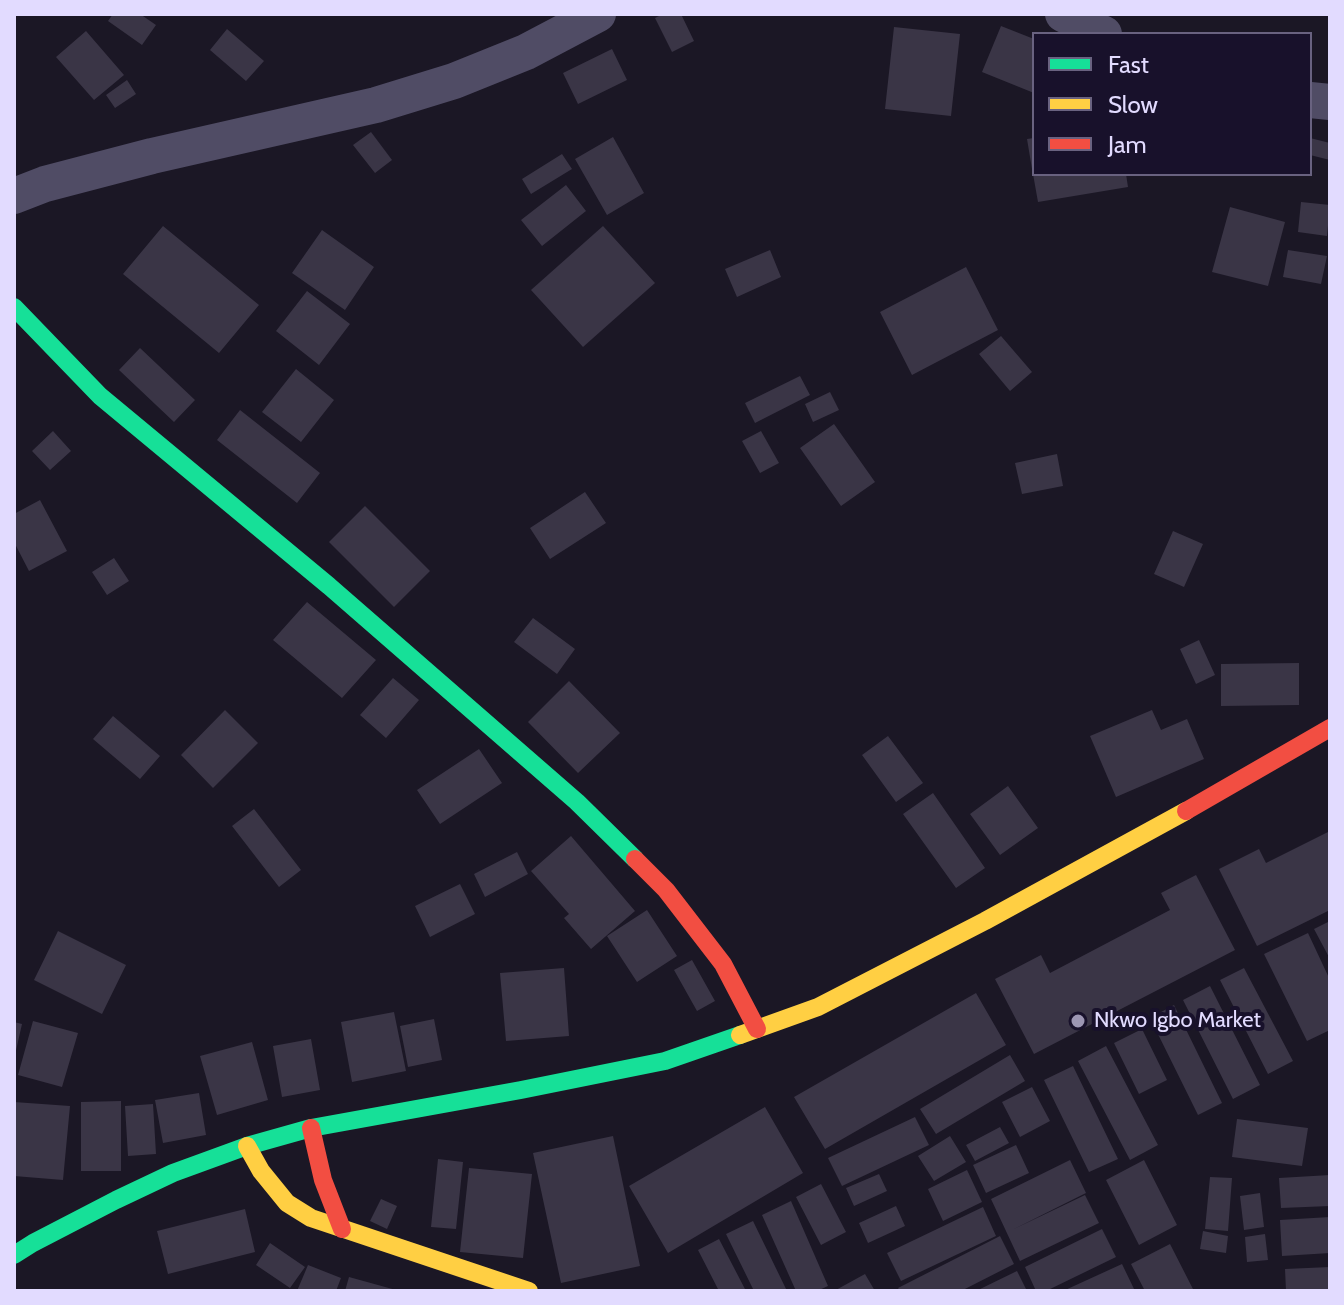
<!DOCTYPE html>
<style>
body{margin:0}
#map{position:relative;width:1344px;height:1305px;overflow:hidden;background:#1b1725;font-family:Cabin,sans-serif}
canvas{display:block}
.frame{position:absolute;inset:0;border:16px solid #e2dbff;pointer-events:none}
.legend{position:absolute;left:1032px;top:32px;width:280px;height:144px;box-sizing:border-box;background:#18112b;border:2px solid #696280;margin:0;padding:10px 14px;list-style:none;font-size:24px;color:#e2dbff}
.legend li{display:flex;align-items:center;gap:16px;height:40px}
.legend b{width:40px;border:2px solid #696280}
</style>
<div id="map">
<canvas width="1344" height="1305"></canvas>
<div class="frame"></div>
<ul class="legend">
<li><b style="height:10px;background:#16e098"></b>Fast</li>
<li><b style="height:10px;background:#ffcf43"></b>Slow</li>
<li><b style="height:10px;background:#f24e42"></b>Jam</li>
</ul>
</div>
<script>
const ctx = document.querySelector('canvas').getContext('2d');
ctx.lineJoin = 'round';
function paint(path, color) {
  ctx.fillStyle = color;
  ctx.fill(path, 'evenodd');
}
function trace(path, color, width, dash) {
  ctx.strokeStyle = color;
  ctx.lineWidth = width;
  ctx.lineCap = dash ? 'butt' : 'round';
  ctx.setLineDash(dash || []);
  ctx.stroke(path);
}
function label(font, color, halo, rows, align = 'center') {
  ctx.font = font + ' Cabin,sans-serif';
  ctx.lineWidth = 8;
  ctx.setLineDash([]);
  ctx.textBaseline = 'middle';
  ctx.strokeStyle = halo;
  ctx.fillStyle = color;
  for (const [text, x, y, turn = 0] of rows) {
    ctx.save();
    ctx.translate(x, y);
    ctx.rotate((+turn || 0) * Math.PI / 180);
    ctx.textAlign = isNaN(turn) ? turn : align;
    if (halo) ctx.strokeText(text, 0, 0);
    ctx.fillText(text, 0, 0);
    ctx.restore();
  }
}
paint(new Path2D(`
 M113,14H140L156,25L142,45L108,21Z
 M663,14H681L694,41L672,52L655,18Z
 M1001,26L1034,39V93L982,72Z
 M894,27L960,34L951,116L885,109Z
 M227,29L264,61L246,81L210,50Z
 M86,31L124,75L94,100L56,57Z
 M612,49L627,80L578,104L563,73Z
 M127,80L136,94L115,108L106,95Z
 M371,132L392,160L375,173L353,145Z
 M613,137L644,193L607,215L575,159Z
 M1034,138V169H1032L1027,139Z
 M1310,138L1330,143V160L1310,155Z
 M562,154L572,169L531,194L522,179Z
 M1033,174H1126L1128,187L1038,202Z
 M566,185L586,211L542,246L521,220Z
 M1301,202L1330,205L1327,236L1298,232Z
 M1230,207L1285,222L1268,286L1212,272Z
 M163,226L259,305L219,353L123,274Z
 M603,226L655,283L583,347L531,290Z
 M322,230L374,267L345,310L292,273Z
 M770,250L781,277L737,297L725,269Z
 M1288,250L1327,256L1321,284L1283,277Z
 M966,267L998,330L912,375L880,312Z
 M307,291L350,324L319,365L276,331Z
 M1001,336L1032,372L1010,391L979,354Z
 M140,348L195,400L174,422L119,370Z
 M296,369L334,400L301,442L262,412Z
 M800,376L810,395L755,423L745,403Z
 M830,392L839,410L813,422L805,404Z
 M240,410L320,473L297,503L217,440Z
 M834,424L875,482L841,506L800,448Z
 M53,431L71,451L50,470L32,451Z
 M761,431L779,463L760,473L742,441Z
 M1057,454L1063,486L1022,494L1015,463Z
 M585,492L606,523L550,559L530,528Z
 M40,500L67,551L29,571L14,542V514Z
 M365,506L430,571L394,607L329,542Z
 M1173,531L1203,544L1184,587L1154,574Z
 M114,558L129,581L107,595L92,572Z
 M307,602L376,660L342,698L273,640Z
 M533,618L575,649L557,674L514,642Z
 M1199,640L1215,675L1196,684L1180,649Z
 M1299,663V705L1221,706V664Z
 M393,678L419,700L386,738L360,715Z
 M569,681L620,733L578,773L528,722Z
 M225,710L258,743L213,788L181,755Z
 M1152,710L1161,730L1187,719L1204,759L1116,797L1090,736Z
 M113,716L160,756L140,779L93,739Z
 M888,736L923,783L896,802L862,755Z
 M479,749L502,783L440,824L417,790Z
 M1008,786L1038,828L1000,855L970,814Z
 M933,793L985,868L956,888L903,814Z
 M254,809L301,870L279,887L232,826Z
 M1330,831V910L1257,946L1219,869L1259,849L1266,863Z
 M571,836L635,911L591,949L564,918L569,914L531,871Z
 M517,852L528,874L485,897L474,874Z
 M1196,875L1235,950L1034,1054L995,979L1041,955L1050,973L1170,910L1161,893Z
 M460,884L475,914L430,937L415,906Z
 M647,910L677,956L637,982L607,936Z
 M1330,921V959L1314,929Z
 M58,931L126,965L102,1014L34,980Z
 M1308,933L1330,980V1030L1307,1041L1264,954Z
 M692,960L715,1001L697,1011L674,970Z
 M564,968L569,1036L506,1041L500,973Z
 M1244,968L1293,1061L1268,1074L1220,980Z
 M1210,986L1260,1085L1233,1099L1183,1000Z
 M976,993L1006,1045L825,1149L794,1097Z
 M1174,1005L1222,1103L1198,1115L1150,1018Z
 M394,1012L406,1071L352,1082L341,1022Z
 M434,1019L442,1060L408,1067L400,1026Z
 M33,1021L78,1033L62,1087L18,1075Z
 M14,1022L22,1024L15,1055H14Z
 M1142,1029L1167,1080L1139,1094L1114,1043Z
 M311,1039L320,1090L282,1097L273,1046Z
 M252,1042L268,1100L217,1115L200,1056Z
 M1106,1046L1158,1145L1130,1160L1078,1061Z
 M1010,1055L1025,1081L936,1134L920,1109Z
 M1073,1066L1118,1159L1089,1172L1044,1080Z
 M1032,1087L1050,1121L1020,1137L1002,1102Z
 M199,1093L206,1135L163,1143L155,1100Z
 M121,1101V1171H81V1102Z
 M14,1102L70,1106L63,1180L14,1176Z
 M153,1104L156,1154L128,1156L125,1106Z
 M765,1107L803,1173L668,1253L629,1186Z
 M915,1117L929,1145L842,1186L828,1158Z
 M1237,1119L1308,1128L1302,1166L1232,1157Z
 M1000,1127L1009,1143L975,1161L966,1145Z
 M613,1136L640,1266L561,1283L533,1153Z
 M950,1136L966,1162L934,1181L918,1156Z
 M1016,1145L1029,1173L986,1193L973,1165Z
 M438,1159L463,1162L456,1229L431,1227Z
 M1070,1160L1086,1193L1014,1229L1085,1195L1099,1223L1020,1261L991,1199Z
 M1144,1160L1177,1225L1139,1245L1106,1180Z
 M469,1168L532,1174L523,1258L460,1252Z
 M967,1170L982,1202L943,1221L928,1189Z
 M879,1174L887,1191L854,1206L846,1188Z
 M1330,1175V1206L1281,1208L1279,1178Z
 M1210,1177L1232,1178L1228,1231L1205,1229Z
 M821,1184L846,1232L821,1245L796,1197Z
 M1260,1193L1264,1227L1244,1230L1240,1196Z
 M381,1199L397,1206L387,1229L370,1221Z
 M791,1201L828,1286L817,1291H796L762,1215Z
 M896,1206L905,1226L868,1243L859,1223Z
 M983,1207L996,1236L901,1281L887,1253Z
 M245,1209L255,1252L168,1274L157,1231Z
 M1330,1217V1253L1282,1256L1280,1220Z
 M753,1221L787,1291H754L726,1234Z
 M1102,1229L1116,1257L1046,1291H1036L1025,1267Z
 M1203,1231L1228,1236L1226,1253L1200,1249Z
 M1265,1234L1268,1260L1247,1262L1245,1237Z
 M1000,1236L1014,1264L961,1291H900L898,1288Z
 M719,1239L746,1291H719L698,1250Z
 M270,1243L305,1267L290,1288L256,1265Z
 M1170,1244L1194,1291H1145L1131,1264Z
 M1122,1264L1135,1291H1063Z
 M308,1265L341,1278L336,1291H297Z
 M1330,1267V1291H1286L1285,1269Z
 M1017,1271L1027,1291H976Z
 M865,1274L875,1291H834Z
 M349,1277L396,1290V1291H345Z`), '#3a3546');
trace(new Path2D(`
 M1063,14L1104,34
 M1310,100L1330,102
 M14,196L45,184L152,156L376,105L454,81L526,52L598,14`), '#504c65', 36);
trace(new Path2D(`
 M14,307L100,396L329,586L577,802L635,859
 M14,1255L33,1243L116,1200L173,1173L247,1146L311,1128L521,1090L665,1061L740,1035`), '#16e098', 18);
trace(new Path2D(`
 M740,1035L818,1007L985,921L1186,811
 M247,1146L261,1171L287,1203L311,1218L529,1291`), '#ffcf43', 18);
trace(new Path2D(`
 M1186,811L1330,728
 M635,859L666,890L723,964L757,1029
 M311,1128L323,1180L342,1229`), '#f24e42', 18);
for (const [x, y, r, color] of [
 [1078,1021,8,"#9c96b3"]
]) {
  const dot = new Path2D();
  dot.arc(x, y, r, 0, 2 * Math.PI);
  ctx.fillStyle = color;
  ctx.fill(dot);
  trace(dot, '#18112b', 3);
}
label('22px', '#e2dbff', '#18112b', [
 ["Nkwo Igbo Market",1094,1021]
], 'left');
</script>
